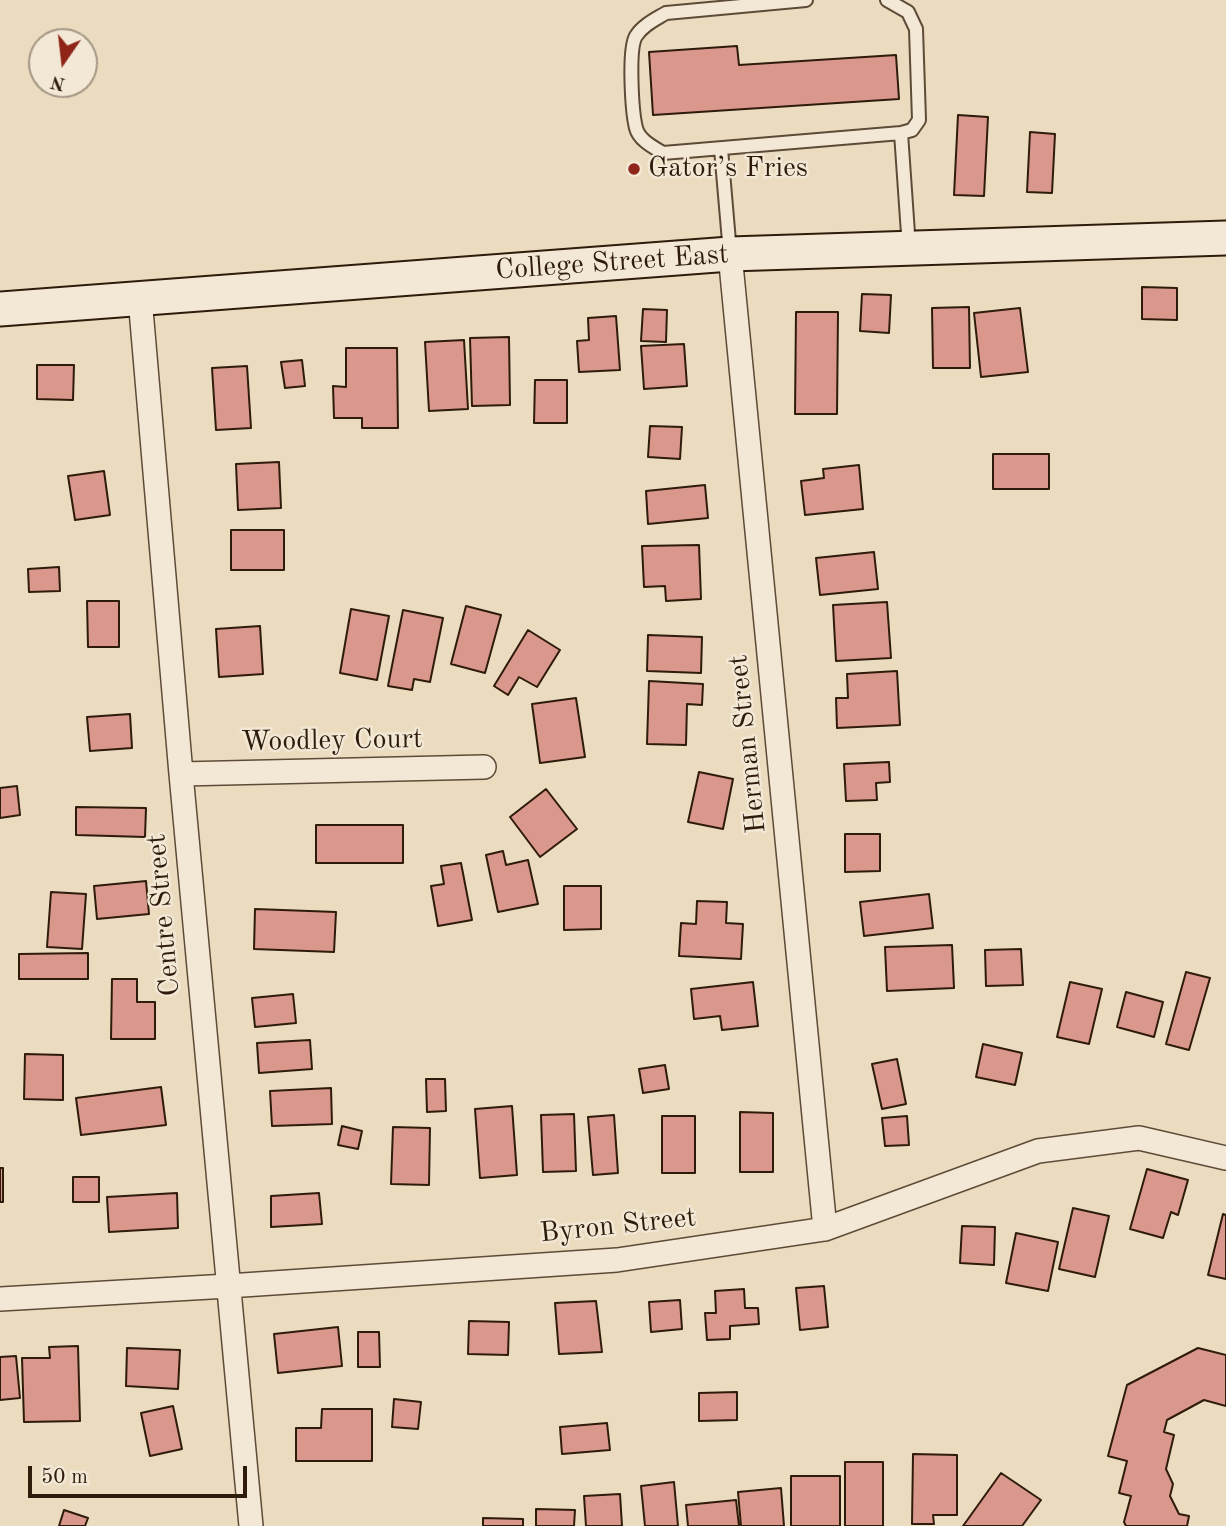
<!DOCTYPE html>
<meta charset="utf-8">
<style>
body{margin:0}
#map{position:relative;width:1226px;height:1526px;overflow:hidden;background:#ebdbbf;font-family:"Old Standard TT",serif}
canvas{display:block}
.north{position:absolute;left:28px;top:28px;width:70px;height:70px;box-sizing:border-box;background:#f2e8d5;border:2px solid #a49684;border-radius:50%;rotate:194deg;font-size:19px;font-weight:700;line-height:28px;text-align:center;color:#2f1b0a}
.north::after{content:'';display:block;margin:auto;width:24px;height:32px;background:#8f2418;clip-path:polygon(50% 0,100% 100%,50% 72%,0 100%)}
.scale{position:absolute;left:28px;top:1466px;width:219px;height:32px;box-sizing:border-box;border:4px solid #2f1b0a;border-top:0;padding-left:9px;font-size:21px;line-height:24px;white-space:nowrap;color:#2f1b0a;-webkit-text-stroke:5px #f2e8d5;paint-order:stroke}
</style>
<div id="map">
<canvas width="1226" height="1526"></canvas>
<div class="north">N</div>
<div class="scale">50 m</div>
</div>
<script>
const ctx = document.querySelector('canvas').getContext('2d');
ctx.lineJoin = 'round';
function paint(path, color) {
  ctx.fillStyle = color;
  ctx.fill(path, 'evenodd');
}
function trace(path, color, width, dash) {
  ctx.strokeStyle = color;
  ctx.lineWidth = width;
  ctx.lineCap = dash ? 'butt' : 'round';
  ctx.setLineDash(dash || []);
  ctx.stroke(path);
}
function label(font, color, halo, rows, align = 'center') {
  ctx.font = font + ' "Old Standard TT",serif';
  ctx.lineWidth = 5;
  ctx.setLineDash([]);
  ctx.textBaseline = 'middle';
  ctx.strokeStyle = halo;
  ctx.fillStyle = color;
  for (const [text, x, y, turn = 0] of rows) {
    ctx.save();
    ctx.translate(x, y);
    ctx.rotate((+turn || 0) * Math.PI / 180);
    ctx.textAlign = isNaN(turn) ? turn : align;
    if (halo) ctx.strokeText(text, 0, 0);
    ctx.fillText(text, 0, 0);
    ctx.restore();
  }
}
const building = new Path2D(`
 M737,46L739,65L896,55L899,99L653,115L649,52Z
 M958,115L988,117L984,196L954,195Z
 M1030,132L1055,134L1052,193L1027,192Z
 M1142,287L1177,288V320L1142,319Z
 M862,294L891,295L889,333L860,331Z
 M969,307L970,368H933L932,308Z
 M1020,308L1028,372L981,377L974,313Z
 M643,309L667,310L666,342L641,341Z
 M796,312H838L837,414H795Z
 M616,316L620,370L579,372L577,341L589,340L588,318Z
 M509,337L510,405L472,406L470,338Z
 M464,340L468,409L429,411L425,342Z
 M684,344L687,386L644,389L641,346Z
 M346,348H397L398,428H362V418H334L333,386L346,387Z
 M302,360L305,386L285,388L281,362Z
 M37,365H74L73,400L37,399Z
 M247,366L251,428L216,430L212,368Z
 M535,380H567V423H534Z
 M650,426L682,427L680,459L648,457Z
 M993,454H1049V489H993Z
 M279,462L281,508L238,510L236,464Z
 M859,465L863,509L805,515L801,481L824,478L823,469Z
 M104,471L110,515L75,520L68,476Z
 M705,485L708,518L648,524L646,491Z
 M231,530H284V570H231Z
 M699,545L701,599L666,601L665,586L644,587L642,546Z
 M874,552L878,589L820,595L816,558Z
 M59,567L60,591L29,592L28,569Z
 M87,601H119V647H88Z
 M887,602L891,658L836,661L833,605Z
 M466,606L501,615L485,673L451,664Z
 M351,609L389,616L377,680L340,673Z
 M403,610L443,618L430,682L414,679L412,690L388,686Z
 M260,626L263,674L219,677L216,629Z
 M528,630L560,650L537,687L519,677L508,695L494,686Z
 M648,635L702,637L701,673L647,671Z
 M897,671L900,725L837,728L836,698H848L847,674Z
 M649,681L703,684L702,705L687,704L686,745L647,744Z
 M576,698L585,757L540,763L532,704Z
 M130,714L132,748L90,751L87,717Z
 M889,762L890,782L876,783L877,800L846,801L844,764Z
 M699,772L733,779L723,829L688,822Z
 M17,786L20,815L0,818V788Z
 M546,789L577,829L540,857L510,817Z
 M76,807L146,808L145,837L76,835Z
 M316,825H403V863H316Z
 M845,834H880V871L845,872Z
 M503,851L506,865L528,860L538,904L498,912L486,855Z
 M461,863L472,920L438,926L431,886L444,884L441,866Z
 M146,881L149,914L97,919L94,886Z
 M564,886H601V929L564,930Z
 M51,892L86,894L82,949L47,947Z
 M929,894L933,928L864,936L860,902Z
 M697,901L727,902L726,923L743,924L741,959L679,956L681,923L696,924Z
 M255,909L336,912L334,952L254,949Z
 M952,945L954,988L887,991L885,947Z
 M1021,949L1023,985L986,986L985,950Z
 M88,953V979H19V954Z
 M1186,972L1210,978L1189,1050L1166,1044Z
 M112,979H137V1002H155V1039H111Z
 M753,982L758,1026L722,1030L720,1016L694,1019L691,989Z
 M1070,982L1102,989L1089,1044L1057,1037Z
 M1126,992L1163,1002L1154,1037L1117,1027Z
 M293,994L296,1023L255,1027L252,998Z
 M310,1040L312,1069L259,1073L257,1043Z
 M983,1044L1022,1053L1015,1085L976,1077Z
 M25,1054L63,1055V1100L24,1099Z
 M897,1059L906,1104L882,1109L872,1064Z
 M665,1065L669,1089L643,1093L639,1069Z
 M426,1079H445L446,1111L427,1112Z
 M161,1087L166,1125L81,1135L76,1098Z
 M331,1088L332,1124L272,1126L270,1091Z
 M512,1106L517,1175L480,1178L475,1109Z
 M740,1112L773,1113V1172H740Z
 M574,1114L576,1171L543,1172L541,1115Z
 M614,1115L618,1173L593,1175L588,1117Z
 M662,1116H695V1173H662Z
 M907,1116L909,1145L885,1146L882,1118Z
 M342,1126L362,1131L358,1149L338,1145Z
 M393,1127L430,1128L429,1185L391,1184Z
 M0,1168H3V1202H0Z
 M1147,1169L1188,1180L1178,1215L1171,1212L1163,1238L1130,1229Z
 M73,1177H99V1202H73Z
 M177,1193L178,1228L109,1232L107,1197Z
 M319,1193L322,1224L271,1227V1196Z
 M1073,1208L1109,1216L1095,1277L1059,1269Z
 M1223,1214L1226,1215V1279L1208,1275Z
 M962,1226L995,1227L994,1265L960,1263Z
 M1016,1233L1058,1242L1048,1291L1006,1283Z
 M824,1286L828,1327L800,1330L796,1288Z
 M744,1289L745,1308H758L759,1324L730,1326V1339L707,1340L705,1313H716L715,1291Z
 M680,1300L682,1329L651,1332L649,1302Z
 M596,1301L602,1352L559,1354L555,1303Z
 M469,1321L509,1322L508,1355L468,1354Z
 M338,1327L342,1366L278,1373L274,1334Z
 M358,1332H379L380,1367H358Z
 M78,1346L80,1421L24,1422L22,1358H50L49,1347Z
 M127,1348L180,1350L178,1389L126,1386Z
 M1198,1348L1226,1355V1406L1204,1400L1167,1420L1164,1432L1174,1435L1166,1469L1173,1484L1170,1496L1179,1514L1189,1516L1187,1526H1126L1124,1522L1131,1496L1119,1493L1127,1461L1108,1456L1127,1385Z
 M16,1356L20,1398L0,1400V1357Z
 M737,1392V1420L699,1421V1393Z
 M394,1399L421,1402L418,1429L392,1427Z
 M173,1406L182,1449L150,1456L141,1413Z
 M322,1409H372V1461H296V1428H321Z
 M607,1423L610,1450L562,1454L560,1427Z
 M913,1454L957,1455V1515H933L934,1524H912Z
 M845,1462H883V1526H845Z
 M1001,1473L1041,1500L1022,1526H963Z
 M791,1476H840V1526H791Z
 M674,1482L678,1526H645L641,1486Z
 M781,1488L784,1526H741L738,1492Z
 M620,1494L622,1526H586L584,1496Z
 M736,1500L739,1526H688L686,1505Z
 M536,1509L575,1510L574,1526H536Z
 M64,1510L88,1518L85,1526H59Z
 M483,1518L523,1519V1526H483Z`);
paint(building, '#da988c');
trace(building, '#2f1b0a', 2);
const lane = new Path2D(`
 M806,0L666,13C656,19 643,25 636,36C628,49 632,112 636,128C639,140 653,147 663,153L901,133L912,130L919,120L916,29L908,12L887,0
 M901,133L909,248
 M721,149L730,253`);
const street = new Path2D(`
 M730,254L825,1229
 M140,298L181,774L251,1526
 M181,774L484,767
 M0,1299L228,1286L617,1260L825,1229L1038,1151L1139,1138L1226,1158`);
const secondary = new Path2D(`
 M0,309L730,254L1226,238`);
trace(lane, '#5e4b37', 16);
trace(street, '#5e4b37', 26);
trace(secondary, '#2f1b0a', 37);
trace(lane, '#f2e8d5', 12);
trace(street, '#f2e8d5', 23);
trace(secondary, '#f2e8d5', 33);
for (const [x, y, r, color] of [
 [634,169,7,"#8f2418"]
]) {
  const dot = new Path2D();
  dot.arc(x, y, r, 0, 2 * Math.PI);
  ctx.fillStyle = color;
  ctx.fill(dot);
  trace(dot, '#f2e8d5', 2.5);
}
label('28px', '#2f1b0a', '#f2e8d5', [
 ["Gator’s Fries",648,169]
], 'left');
label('28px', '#2f1b0a', '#f2e8d5', [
 ["College Street East",612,263,-4],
 ["Woodley Court",332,741,-1],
 ["Herman Street",748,744,-96],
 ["Centre Street",164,915,-95],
 ["Byron Street",618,1226,-6]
]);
</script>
